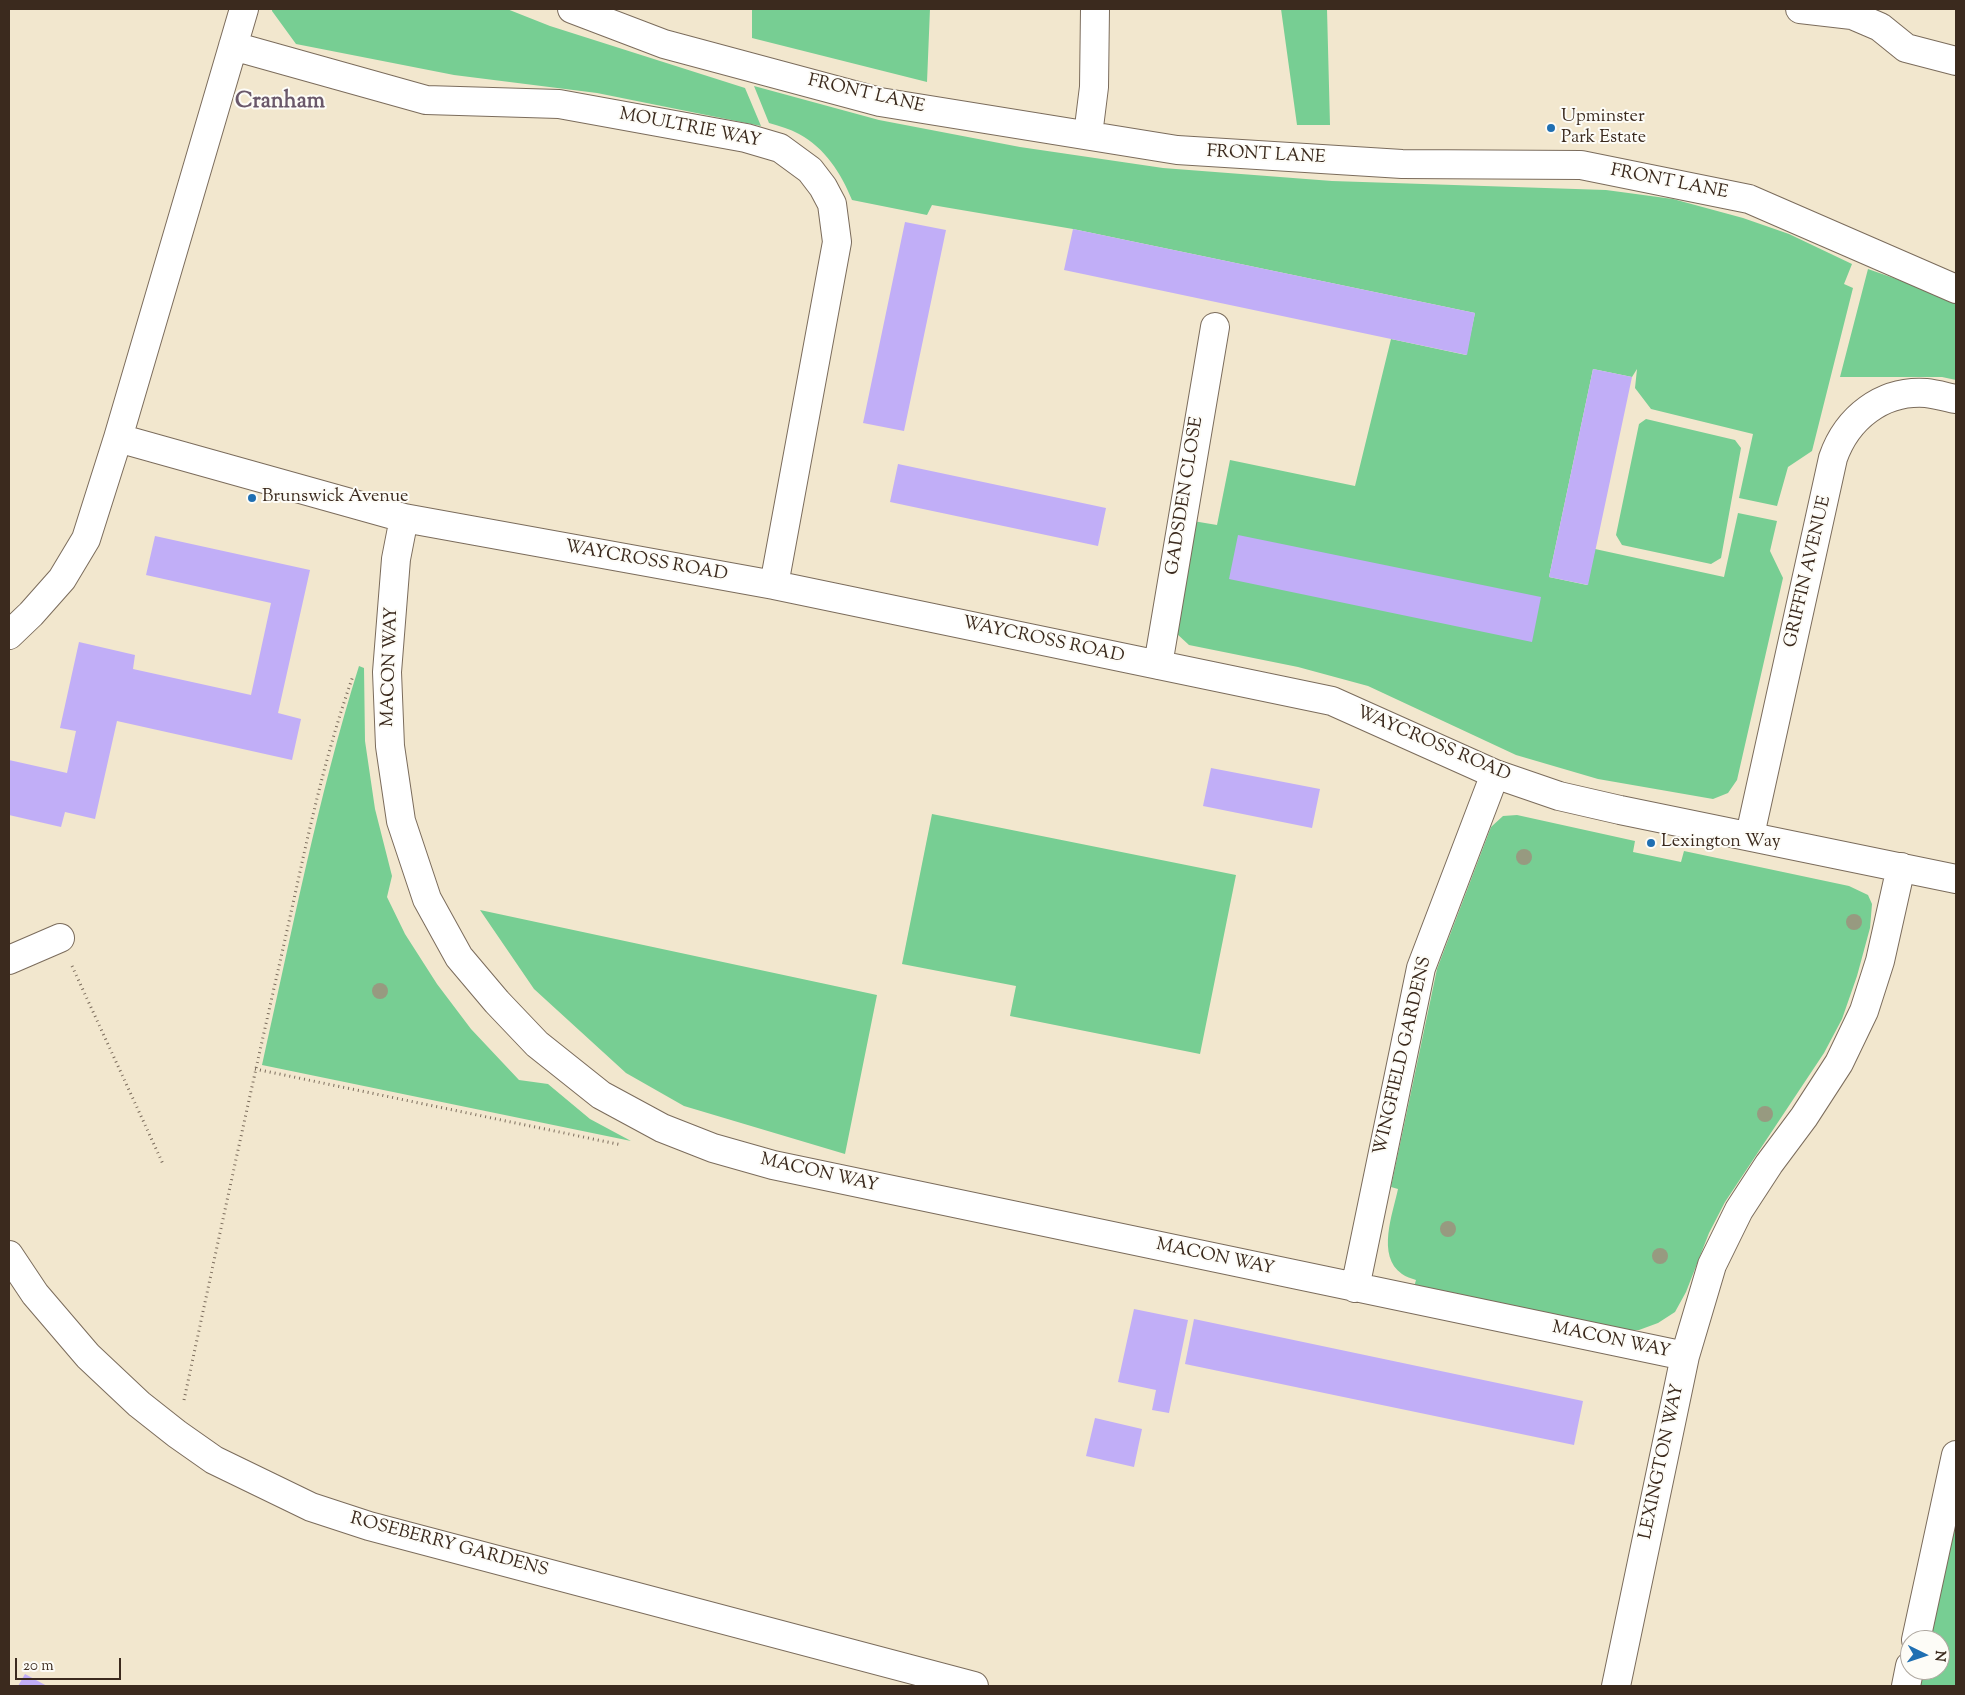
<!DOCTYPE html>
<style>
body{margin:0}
#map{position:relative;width:1965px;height:1695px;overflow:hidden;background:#f2e7ce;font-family:"Sorts Mill Goudy",serif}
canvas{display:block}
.frame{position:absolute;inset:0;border:10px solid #3b2a1e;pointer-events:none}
.north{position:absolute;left:1900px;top:1630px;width:50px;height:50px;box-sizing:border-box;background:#fdfcf7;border:1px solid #afa8a0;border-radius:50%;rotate:94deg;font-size:14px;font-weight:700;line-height:20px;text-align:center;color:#3b2a1e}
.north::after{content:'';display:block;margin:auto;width:18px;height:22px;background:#1f6fb2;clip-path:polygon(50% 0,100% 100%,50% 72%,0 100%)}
.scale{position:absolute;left:15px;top:1658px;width:106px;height:22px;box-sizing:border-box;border:2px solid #3b2a1e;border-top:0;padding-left:6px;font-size:15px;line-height:18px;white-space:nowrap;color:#3b2a1e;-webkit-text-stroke:4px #fdfcf7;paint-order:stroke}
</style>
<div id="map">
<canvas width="1965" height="1695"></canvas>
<div class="frame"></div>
<div class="north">N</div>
<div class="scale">20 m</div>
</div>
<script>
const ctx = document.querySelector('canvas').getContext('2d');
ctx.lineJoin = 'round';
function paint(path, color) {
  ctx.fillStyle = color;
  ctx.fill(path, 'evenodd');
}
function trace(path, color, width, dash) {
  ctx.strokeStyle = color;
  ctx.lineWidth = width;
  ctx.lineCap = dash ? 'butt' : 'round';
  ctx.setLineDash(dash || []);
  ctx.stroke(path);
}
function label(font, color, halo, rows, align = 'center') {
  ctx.font = font + ' "Sorts Mill Goudy",serif';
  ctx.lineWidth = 4;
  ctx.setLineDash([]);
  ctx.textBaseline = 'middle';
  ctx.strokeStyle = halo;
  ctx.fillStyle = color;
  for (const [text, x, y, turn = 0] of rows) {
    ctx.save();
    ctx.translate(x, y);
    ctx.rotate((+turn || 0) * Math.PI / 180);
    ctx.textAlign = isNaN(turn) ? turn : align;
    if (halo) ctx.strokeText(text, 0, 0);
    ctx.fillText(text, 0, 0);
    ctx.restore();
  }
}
paint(new Path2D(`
 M272,9H507L550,26L745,88L761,126L597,93L454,75L296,44L272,11Z
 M752,9H930L927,82L752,38Z
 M1281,9H1327L1330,125H1297Z
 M754,86L879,120L1020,147L1163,168L1332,181L1606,190L1673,199L1743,218L1789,234L1852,264L1844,284L1853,288L1812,451L1788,467L1777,506L1739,498L1753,434L1651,409L1635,388L1637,369L1632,377L1593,369L1549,577L1587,585L1595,549L1724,577L1738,513L1777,521L1770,551L1783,578L1737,780L1728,793L1713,799L1598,779L1516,755L1368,686L1298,667L1189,645L1176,633L1193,521L1217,525L1230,460L1355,486L1391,339L1466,355L1475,313L1073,229L932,205L927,215L852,200C841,173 825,148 799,134C790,129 779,126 769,123Z
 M1868,269L1956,300V380L1942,377H1840Z
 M1646,419L1735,440L1741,448L1721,558L1711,564L1622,545L1616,535L1639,424Z
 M359,666L364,668L365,741L375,809L392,876L387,897L405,934L437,984L471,1029L519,1080L548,1084L590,1119L631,1141L262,1065C292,932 318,797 359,666Z
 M932,814L1236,875L1200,1054L1010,1016L1016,986L902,964Z
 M1517,815L1635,841L1633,852L1681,862L1684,851L1849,886L1868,895L1872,904L1870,928L1857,976L1842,1019L1824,1053L1725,1202L1709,1233L1686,1292L1675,1312L1658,1323L1639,1330H1619L1414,1287L1416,1280C1411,1278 1406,1277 1402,1274C1376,1256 1393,1213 1398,1189L1391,1187L1437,969L1491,827L1503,816Z
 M480,910L877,995L845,1154L684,1106L626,1073L534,989Z
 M1956,1493V1686H1916L1919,1670H1940V1640H1926Z`), '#77ce93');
paint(new Path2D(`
 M905,222L946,230L904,431L863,423Z
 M1073,229L1475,313L1467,355L1064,270Z
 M1593,369L1632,377L1588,585L1549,577Z
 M898,464L1106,508L1098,546L890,502Z
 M1238,535L1541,597L1532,642L1229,579Z
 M155,536L310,570L278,713L301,719L292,760L117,721L95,819L65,812L61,827L9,815V760L67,773L76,731L60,728L79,642L135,655L133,669L251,695L271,603L146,575Z
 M1211,768L1320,789L1312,828L1203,806Z
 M1134,1309L1188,1320L1169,1413L1152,1410L1156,1390L1118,1382Z
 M1194,1319L1583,1401L1574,1445L1185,1364Z
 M1095,1418L1142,1429L1134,1467L1086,1456Z
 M25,1674L47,1686H18Z`), '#c1aef7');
const minor = new Path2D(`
 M572,9L664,44L880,102L1177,150L1402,164L1581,165L1749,199L1956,289
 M1800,9L1852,15L1880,27L1906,48L1956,61
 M233,46L426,100L559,104L746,138L780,148L810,170L823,187L832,204L837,242L774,585
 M1088,135L1094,87L1095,9
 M118,438L404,518L774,585L1332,701L1495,774L1559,796L1620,810L1956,879
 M404,518L396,559L387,672L390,746L401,821L427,899L459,957L497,1002L537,1044L601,1095L662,1128L713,1148L773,1165L1685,1356
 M9,635L31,614L62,579L86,539L118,438L244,9
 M1158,665L1215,327
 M1750,835L1833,458C1847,418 1882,390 1926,393C1936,394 1946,397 1956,399
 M9,960L60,938
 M9,1255L35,1294L88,1356L139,1404L177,1434L214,1460L311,1507L369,1526L974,1686
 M1355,1288L1421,968L1495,774
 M1916,1640L1956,1455
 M1616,1686L1685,1356L1712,1265L1739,1210L1769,1164L1804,1117L1839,1063L1864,1011L1880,961L1901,867
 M1906,1686L1910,1666`);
trace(minor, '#7b6c5c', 30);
trace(new Path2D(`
 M72,966L163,1164
 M255,1069L622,1145
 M184,1400C216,1251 248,1102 282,953C303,860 321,766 353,676`), '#7b6c5c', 3, [1, 4]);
trace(minor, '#fff', 28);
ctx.fillStyle = '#979a80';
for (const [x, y] of [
 [1524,857],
 [1854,922],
 [380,991],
 [1765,1114],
 [1448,1229],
 [1660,1256]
]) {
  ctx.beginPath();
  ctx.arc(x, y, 8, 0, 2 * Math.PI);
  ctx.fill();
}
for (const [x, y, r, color] of [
 [1551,128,5,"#1f6fb2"],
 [252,498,5,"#1f6fb2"],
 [1651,843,5,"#1f6fb2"]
]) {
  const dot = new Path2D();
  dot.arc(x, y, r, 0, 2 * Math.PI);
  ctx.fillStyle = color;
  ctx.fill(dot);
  trace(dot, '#fdfcf7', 2);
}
label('18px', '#3b2a1e', '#fdfcf7', [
 ["FRONT LANE",866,95,13],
 ["MOULTRIE WAY",690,129,11],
 ["FRONT LANE",1266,156,3],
 ["FRONT LANE",1669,183,11],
 ["GADSDEN CLOSE",1186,496,-81],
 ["WAYCROSS ROAD",646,562,10],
 ["GRIFFIN AVENUE",1809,572,-77],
 ["WAYCROSS ROAD",1043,641,12],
 ["MACON WAY",391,667,-88],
 ["WAYCROSS ROAD",1433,745,23],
 ["WINGFIELD GARDENS",1404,1056,-77],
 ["MACON WAY",819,1174,13],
 ["MACON WAY",1215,1258,12],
 ["MACON WAY",1611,1341,12],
 ["LEXINGTON WAY",1663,1462,-78],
 ["ROSEBERRY GARDENS",449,1546,15]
]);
label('18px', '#3b2a1e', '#fdfcf7', [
 ["Upminster",1561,118],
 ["Park Estate",1561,139],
 ["Brunswick Avenue",262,498],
 ["Lexington Way",1661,843]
], 'left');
label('bold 22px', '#6a586a', '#fdfcf7', [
 ["Cranham",280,103]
]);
</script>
